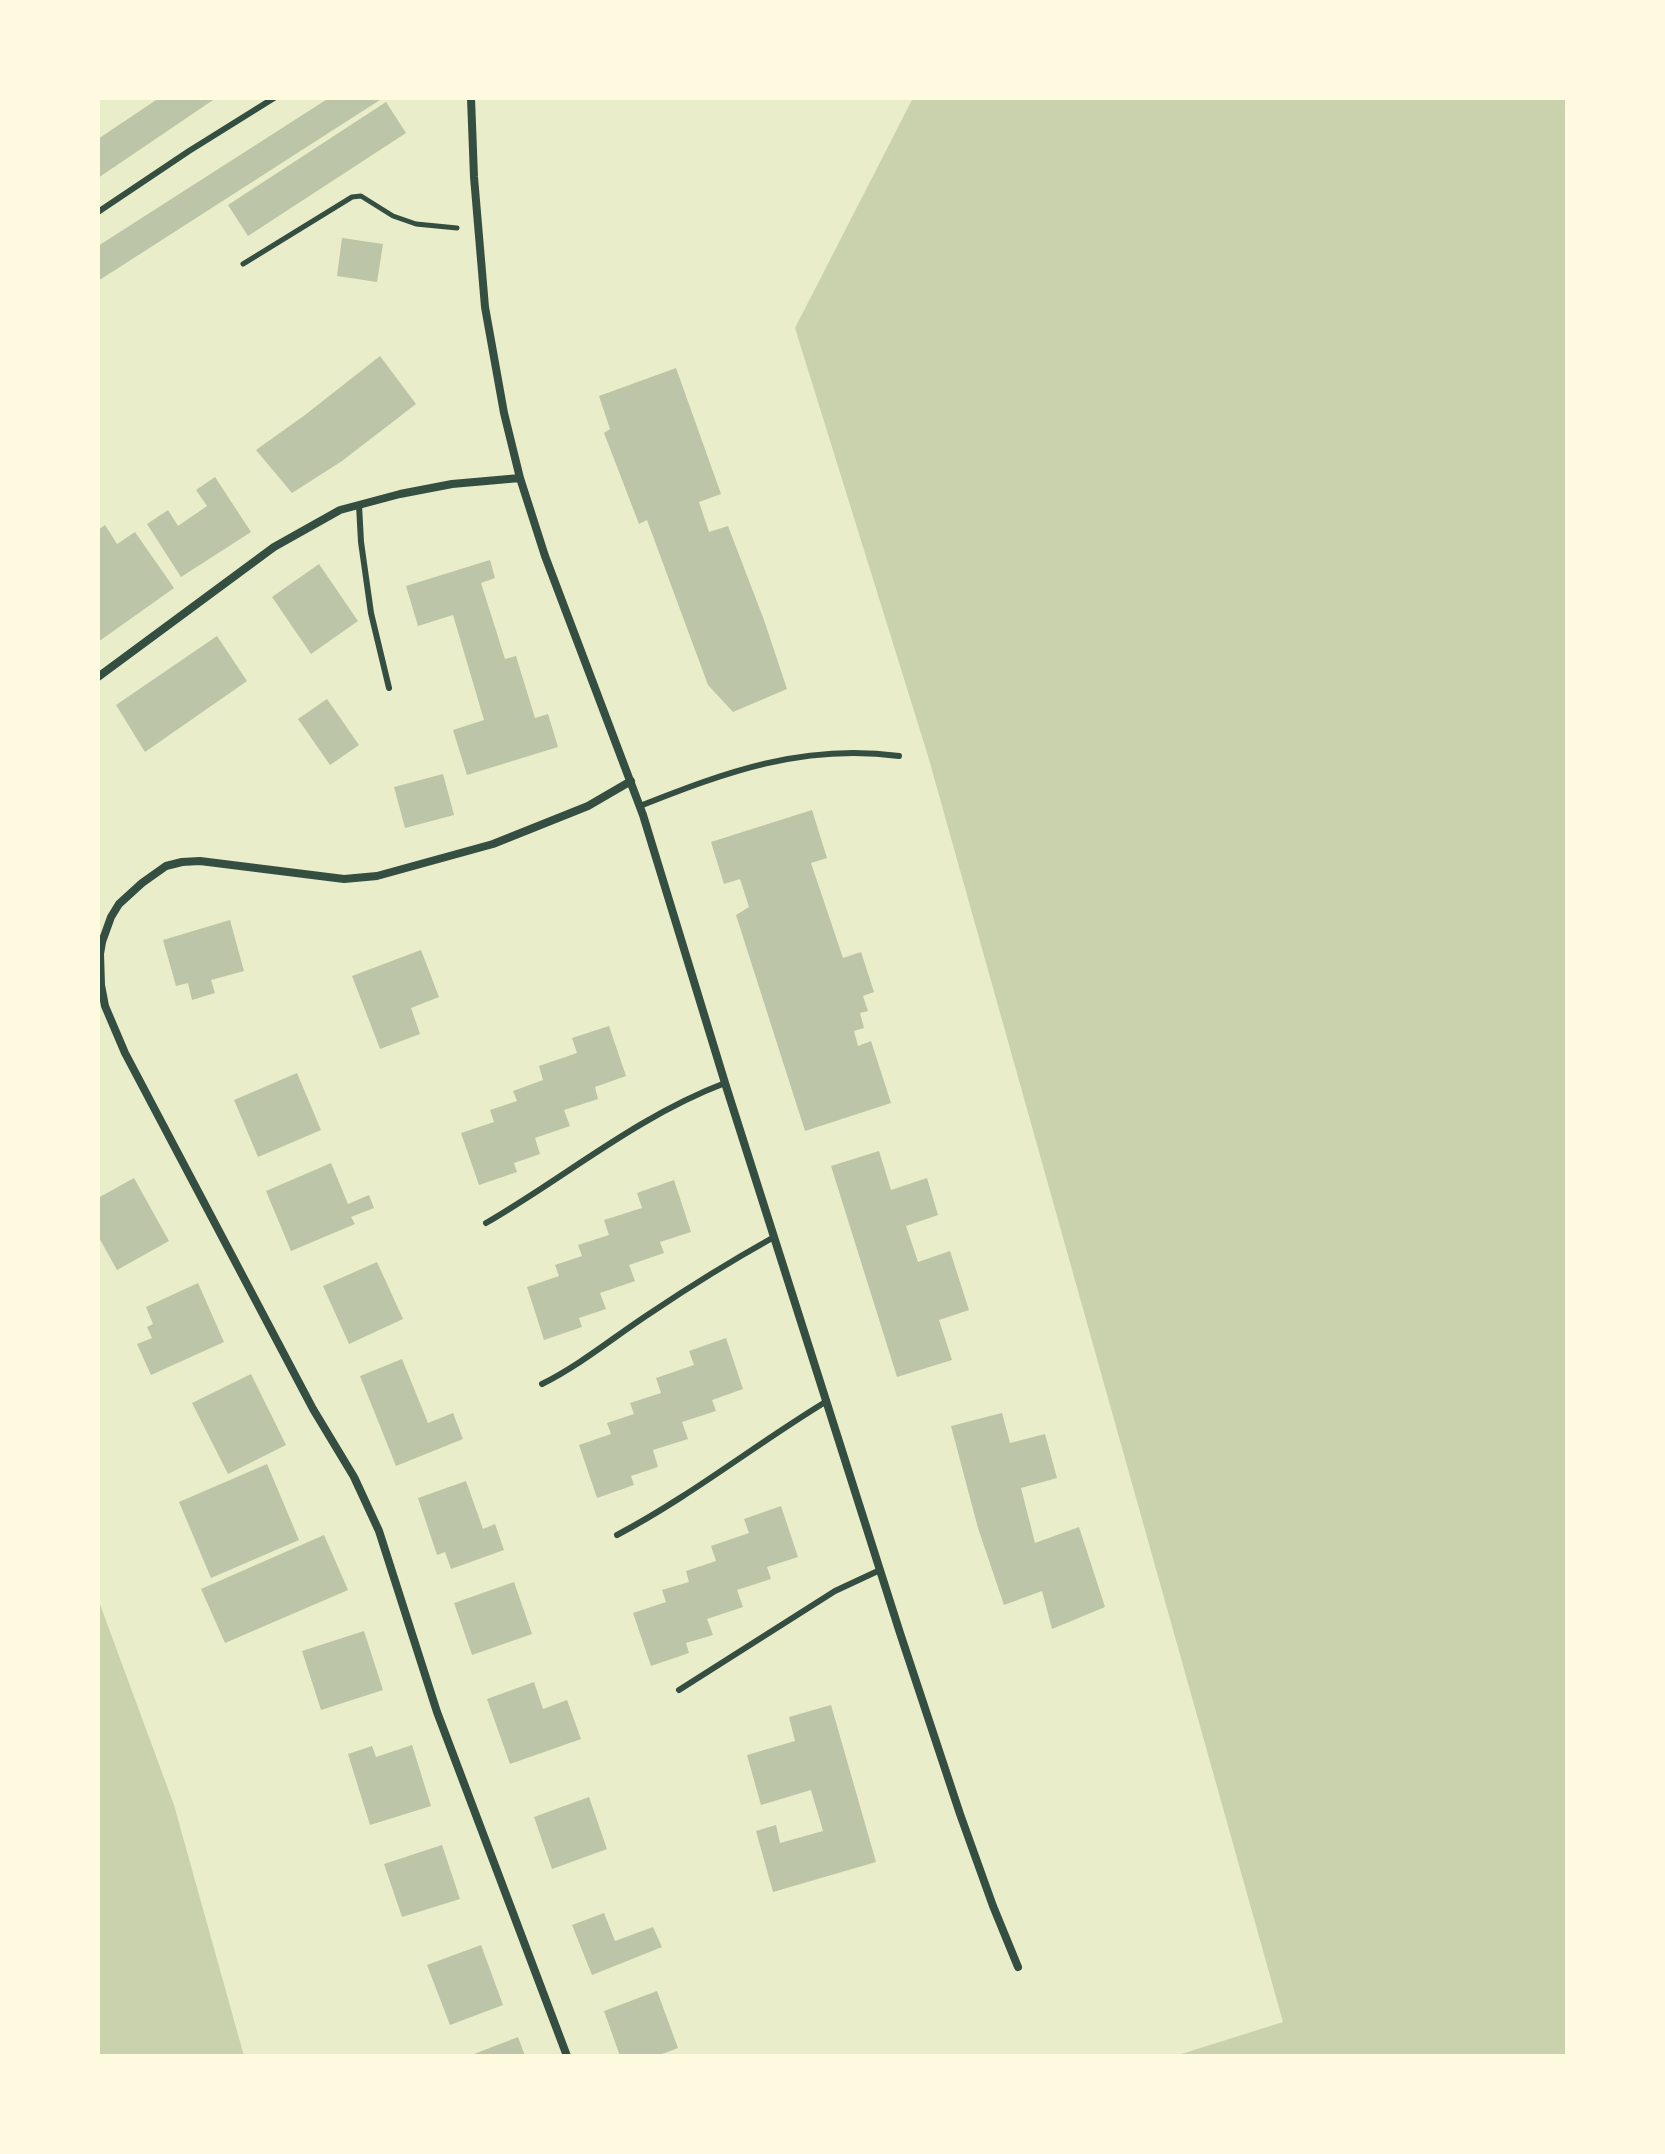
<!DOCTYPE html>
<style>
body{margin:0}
#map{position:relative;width:1665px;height:2154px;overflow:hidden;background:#e9edc9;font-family:Roboto,sans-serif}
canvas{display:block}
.frame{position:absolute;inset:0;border:100px solid #fefae0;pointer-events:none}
</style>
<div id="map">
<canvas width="1665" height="2154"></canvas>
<div class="frame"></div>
</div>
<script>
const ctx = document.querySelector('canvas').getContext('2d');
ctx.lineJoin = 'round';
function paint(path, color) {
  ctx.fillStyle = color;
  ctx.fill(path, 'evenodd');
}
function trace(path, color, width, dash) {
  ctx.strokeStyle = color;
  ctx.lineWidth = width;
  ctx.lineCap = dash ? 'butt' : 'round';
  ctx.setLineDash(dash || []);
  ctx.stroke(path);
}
paint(new Path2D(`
 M913,98H1567V2056H1175L1283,2022L928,756L795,328Z
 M98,1599L174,1805L244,2056H98Z`), '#cad2ad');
paint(new Path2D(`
 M159,98H216L98,178V139Z
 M329,98H383L98,281V246Z
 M386,102L406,133L248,236L228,205Z
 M342,238L383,244L377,282L337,276Z
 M380,356L416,404L342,461L292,493L256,450L305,415Z
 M676,368L721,494L699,502L709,532L728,526L764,620L787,689L733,712L708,685L647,520L639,524L604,433L610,429L599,396Z
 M215,477L251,532L181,577L147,524L168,510L178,526L207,506L196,490Z
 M105,525L117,544L135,532L174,588L98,642V530Z
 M490,560L495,578L481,583L505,659L516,656L535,718L548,714L558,747L467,775L453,730L484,720L453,615L418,626L406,586Z
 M319,564L358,621L311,654L272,597Z
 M217,636L247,681L145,752L116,705Z
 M327,699L359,745L330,765L298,719Z
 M443,774L454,815L405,828L394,787Z
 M812,810L827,858L811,863L843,958L861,952L874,992L863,996L868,1011L860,1013L864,1028L854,1031L858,1046L871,1041L891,1103L805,1131L736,915L749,907L740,879L724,884L711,842Z
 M230,920L244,971L211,980L215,993L192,1000L188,983L176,986L163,940Z
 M421,950L439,997L411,1008L420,1034L380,1049L352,976Z
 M609,1026L626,1076L595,1087L598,1099L564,1110L570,1126L535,1138L540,1154L514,1163L517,1172L479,1185L461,1133L494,1122L490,1110L517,1101L513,1091L543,1080L539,1066L577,1053L572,1038Z
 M297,1073L321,1130L258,1157L234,1100Z
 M879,1151L891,1190L927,1178L938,1215L906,1226L918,1262L950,1251L969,1310L939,1320L952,1360L897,1377L831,1166Z
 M331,1163L348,1204L369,1195L374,1208L351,1217L355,1224L291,1251L266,1191Z
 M134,1178L169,1241L117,1270L98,1236V1198Z
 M674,1180L691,1232L660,1242L664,1253L629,1265L635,1281L600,1293L606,1309L579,1318L582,1327L544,1340L527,1287L559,1276L555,1265L582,1256L578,1245L609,1235L604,1220L642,1208L637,1193Z
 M377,1262L403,1319L349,1344L323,1286Z
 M198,1283L224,1342L151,1375L137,1344L152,1338L147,1327L153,1324L146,1307Z
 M726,1338L743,1389L712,1400L716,1411L682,1422L688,1439L653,1450L658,1467L631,1476L634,1485L597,1498L579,1445L611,1434L607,1423L634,1414L630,1403L661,1393L656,1378L694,1365L689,1351Z
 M402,1359L428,1423L453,1413L463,1439L396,1466L360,1376Z
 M251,1374L286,1445L228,1474L192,1403Z
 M1002,1413L1010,1443L1045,1434L1057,1478L1021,1488L1035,1543L1079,1527L1105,1607L1052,1629L1042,1591L1004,1605L978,1528L951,1426Z
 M267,1464L299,1540L211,1578L179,1502Z
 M466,1481L483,1529L495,1524L504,1550L451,1569L445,1552L437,1555L418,1498Z
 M781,1506L798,1557L767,1567L771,1579L737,1590L743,1607L707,1619L713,1635L686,1643L689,1653L651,1666L633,1613L666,1602L662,1590L689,1582L686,1571L716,1561L711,1546L749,1533L744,1519Z
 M324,1535L348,1590L225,1643L201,1589Z
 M514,1582L532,1634L472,1655L454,1603Z
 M364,1631L383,1690L321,1710L302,1651Z
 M534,1682L543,1709L567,1700L581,1739L510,1764L487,1699Z
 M831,1705L876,1862L773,1892L756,1831L776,1825L780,1843L823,1831L811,1790L761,1805L747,1755L795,1741L789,1717Z
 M412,1745L431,1806L370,1825L348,1754L372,1746L376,1757Z
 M589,1797L607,1849L552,1869L534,1817Z
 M442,1845L460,1899L402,1917L384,1864Z
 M604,1913L615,1941L653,1927L662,1947L592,1975L572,1925Z
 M481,1945L503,2005L450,2025L427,1965Z
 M657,1991L678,2048L657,2056H620L604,2011Z
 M518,2037L525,2056H469Z`), '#bcc5a7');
trace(new Path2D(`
 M243,264L352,197L361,196L393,216L416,224L457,228`), '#344e41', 5);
trace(new Path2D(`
 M98,212L189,151L274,98
 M359,505L361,542L371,613L389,688
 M640,806C726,772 804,743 899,756
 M486,1223C567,1176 636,1117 725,1083
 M542,1384C582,1364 615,1336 652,1312C692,1285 733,1260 774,1237
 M617,1535C691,1496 756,1444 827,1401
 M679,1690L835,1591L880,1570`), '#344e41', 6);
trace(new Path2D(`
 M471,98L474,177L485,307L504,413L520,478L545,556L643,815L725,1083L900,1633L960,1814L993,1906L1018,1967
 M98,677L274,547L340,510L400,494L452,484L520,478
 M567,2056L437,1712L379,1531L354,1477L313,1409L125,1053L105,1006L101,985L100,954L102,942L111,917L119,904L142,883L166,866L182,862L200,861L344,879L377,876L493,844L588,806L631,781`), '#344e41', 8);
</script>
